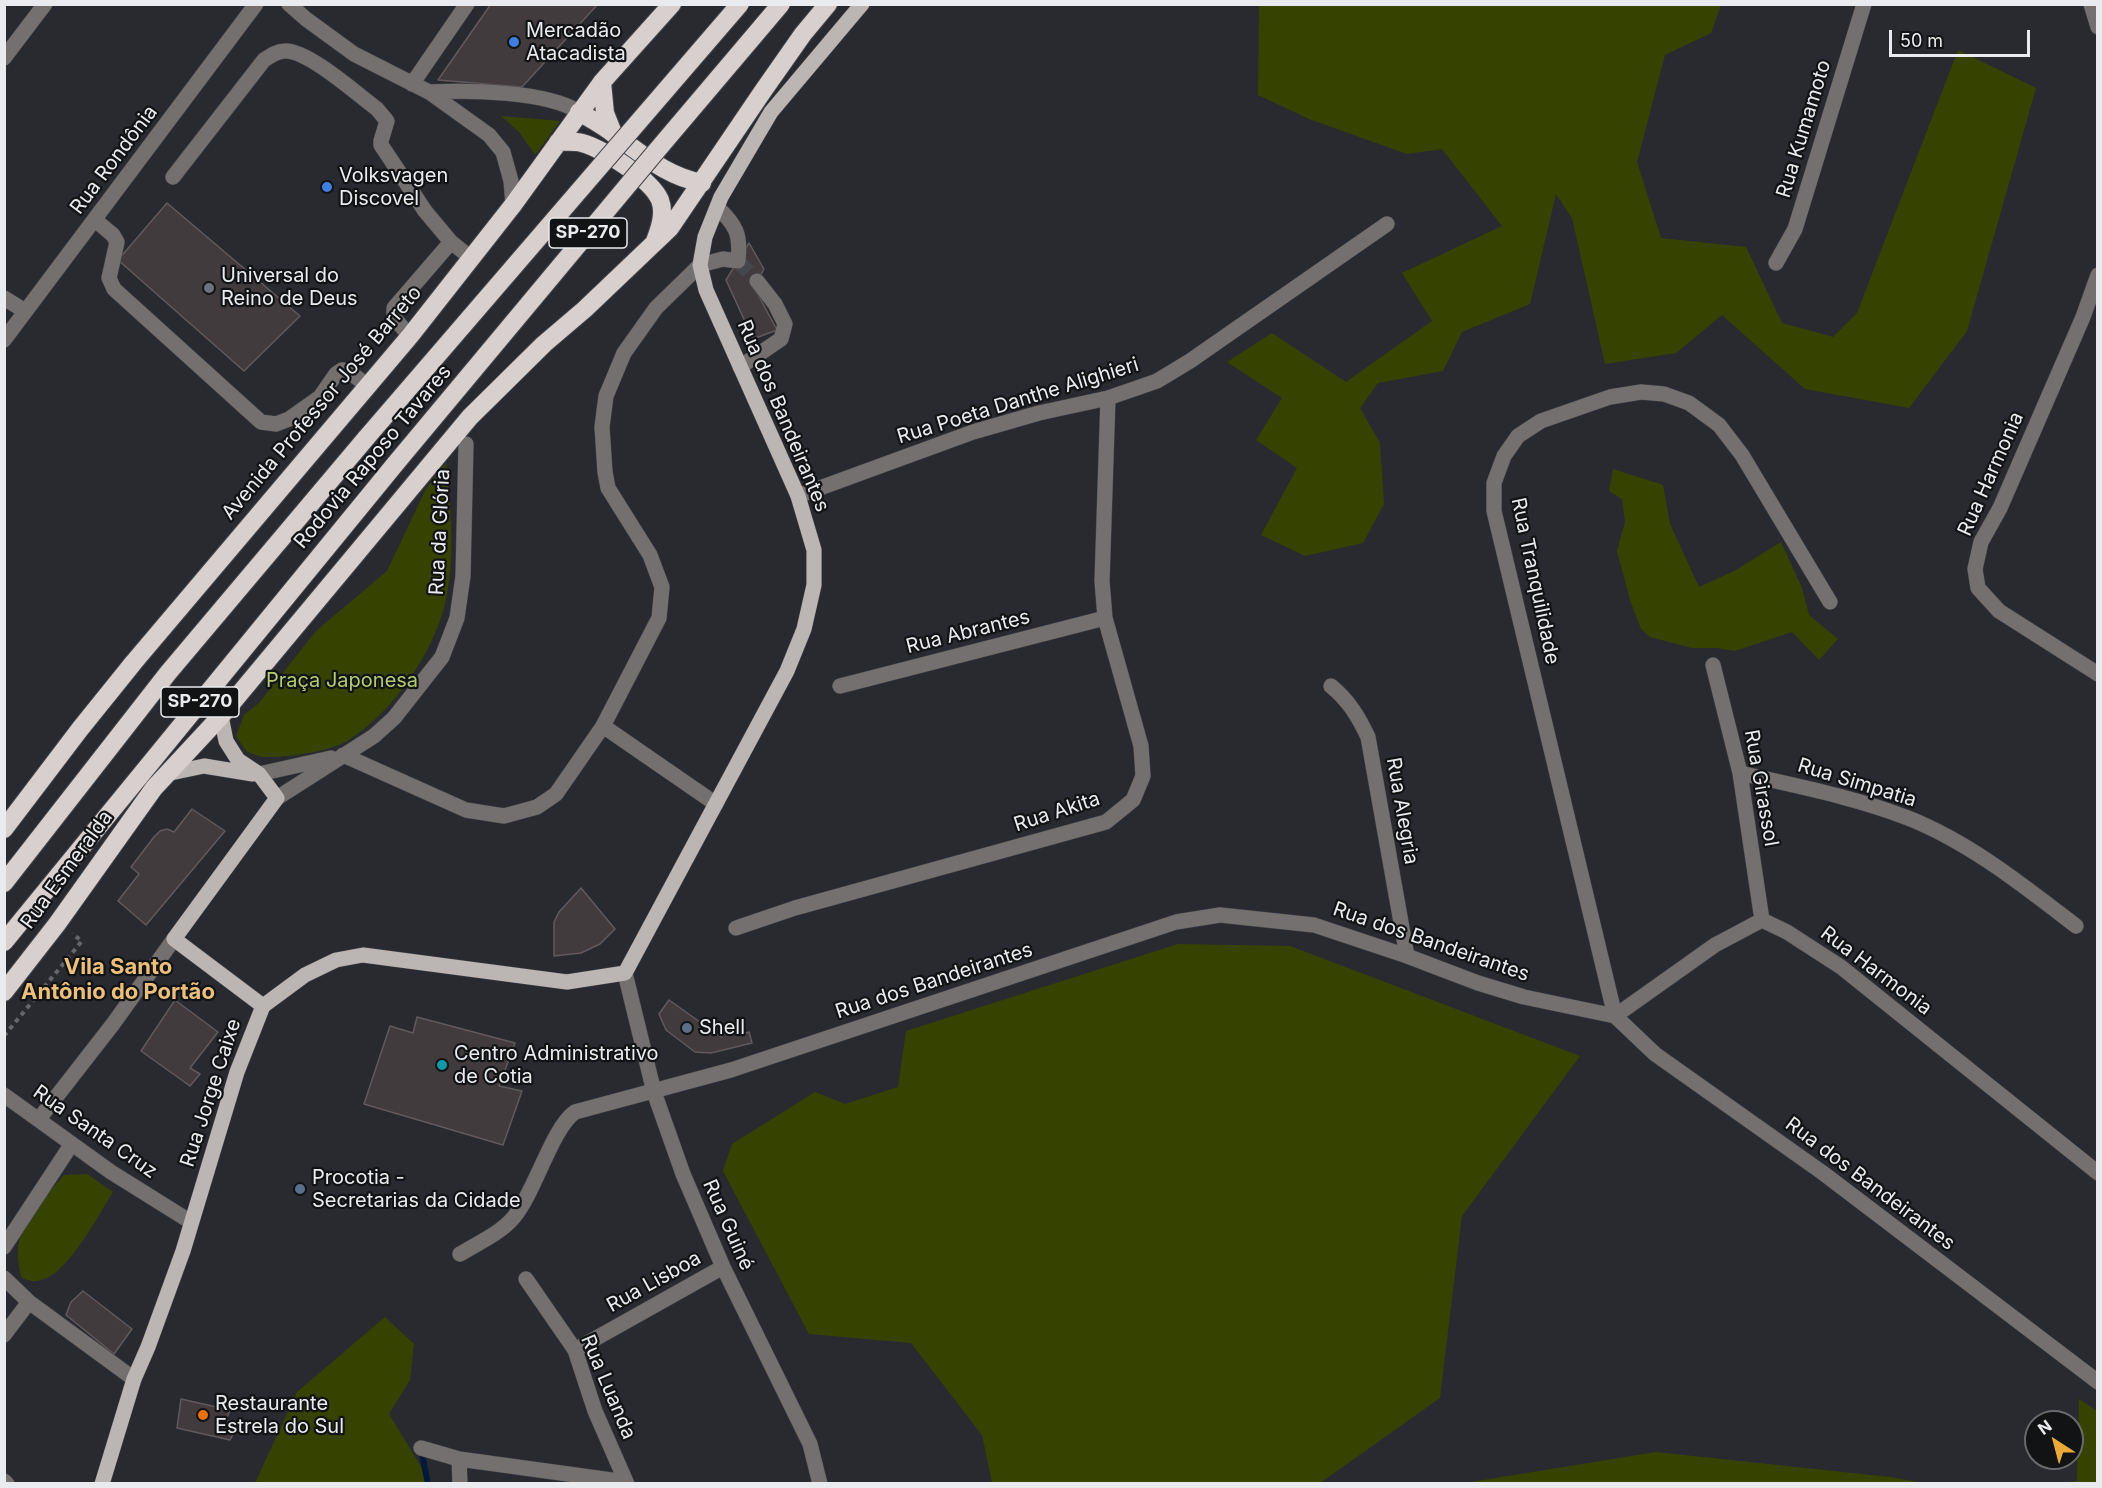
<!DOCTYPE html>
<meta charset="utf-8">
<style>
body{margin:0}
#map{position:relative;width:2102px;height:1488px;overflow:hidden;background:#292a2f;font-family:Inter,sans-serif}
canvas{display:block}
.frame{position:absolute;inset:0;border:6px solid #e9ebee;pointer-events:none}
.north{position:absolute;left:2024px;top:1410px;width:60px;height:60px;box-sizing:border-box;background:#121315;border:2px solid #68696c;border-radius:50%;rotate:324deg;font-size:16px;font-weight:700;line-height:24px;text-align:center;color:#e9ebee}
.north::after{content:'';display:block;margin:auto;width:21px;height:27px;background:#eba939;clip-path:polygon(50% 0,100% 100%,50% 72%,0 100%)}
.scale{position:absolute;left:1889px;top:30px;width:141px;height:27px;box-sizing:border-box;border:3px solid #e9ebee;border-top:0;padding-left:8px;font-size:18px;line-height:21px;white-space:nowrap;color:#e9ebee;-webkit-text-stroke:4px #121315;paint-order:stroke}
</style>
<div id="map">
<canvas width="2102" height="1488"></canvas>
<div class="frame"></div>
<div class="north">N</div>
<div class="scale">50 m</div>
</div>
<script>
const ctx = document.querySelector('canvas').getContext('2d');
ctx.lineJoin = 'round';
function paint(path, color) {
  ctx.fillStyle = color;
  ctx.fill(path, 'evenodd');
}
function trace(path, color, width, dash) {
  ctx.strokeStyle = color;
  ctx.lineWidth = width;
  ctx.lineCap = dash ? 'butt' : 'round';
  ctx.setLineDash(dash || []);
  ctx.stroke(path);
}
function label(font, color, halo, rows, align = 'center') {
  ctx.font = font + ' Inter,sans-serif';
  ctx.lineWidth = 4.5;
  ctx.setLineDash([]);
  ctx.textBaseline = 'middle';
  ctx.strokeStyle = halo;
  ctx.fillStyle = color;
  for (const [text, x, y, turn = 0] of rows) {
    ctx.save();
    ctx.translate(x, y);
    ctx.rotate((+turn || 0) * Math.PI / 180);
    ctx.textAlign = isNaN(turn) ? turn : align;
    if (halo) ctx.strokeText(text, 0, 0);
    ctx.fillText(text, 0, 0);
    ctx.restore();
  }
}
paint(new Path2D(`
 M1259,5H1721L1711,33L1665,55L1637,162L1661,238L1746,247L1782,323L1833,337L1857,313L1958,50L2036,88L1967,331L1909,408L1805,389L1722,315L1676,353L1605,364L1572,218L1556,194L1530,304L1462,332L1443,371L1378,383L1360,408L1380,443L1384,504L1363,543L1305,556L1261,535L1297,468L1256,440L1282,398L1227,362L1272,333L1346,382L1432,321L1402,273L1502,226L1442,149L1407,154L1309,119L1258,95Z
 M501,116L560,121L535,155L519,132Z
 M446,463C450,508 456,554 446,599C435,651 393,713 347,741C329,752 284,758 263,757C257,756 251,753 246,751L236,736L244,715L259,703L316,631L387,571L426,489Z
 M1613,469L1663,485L1670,524L1699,587L1736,570L1781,542L1802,588L1809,615L1838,639L1819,660L1792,632L1735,651L1716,648H1692L1650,637L1641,629L1630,600L1617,551L1625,522L1622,499L1609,491Z
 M1178,944L1290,946L1580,1056L1462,1216L1440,1398L1320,1483H992L982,1435L911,1343L809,1334L723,1171L732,1144L815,1092L845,1104L898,1087L906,1031Z
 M87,1174L113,1192C98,1215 66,1280 36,1281C32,1282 26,1279 22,1278C8,1229 34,1210 64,1175Z
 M385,1317L414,1344L410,1380L389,1414L431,1483H255L297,1392Z
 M2079,1399L2097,1411V1483H2057L2077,1481Z
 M1656,1452L1890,1477L1924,1483H1465Z`), '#364300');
trace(new Path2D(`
 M421,1449L428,1484`), '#011a3b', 6);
const building = new Path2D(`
 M491,4H598L522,87L438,80Z
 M167,203L300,316L244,371L118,260Z
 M749,243L764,269L754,287L777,330L753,339L726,280Z
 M192,809L225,831L146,925L118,901L139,874L131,867L154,837L160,831L167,829L174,832Z
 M581,888L615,929L600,944L581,953L554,956V922L559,912Z
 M175,1000L218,1032L190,1068L200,1074L190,1086L141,1051Z
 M669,1000L721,1037L732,1026L740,1035L749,1032L752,1043L711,1053L695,1052L666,1030L659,1014Z
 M417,1017L515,1043L499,1086L522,1091L503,1145L364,1104L390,1026L413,1033Z
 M83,1291L132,1329L114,1354L66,1315L71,1302Z
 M181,1399L230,1410L226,1420L238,1425L230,1440L177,1428Z`);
paint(building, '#413b3d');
trace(building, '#615a5c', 1.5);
trace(new Path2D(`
 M738,261L757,281`), '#46474c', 15, [15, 8]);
const minor = new Path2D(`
 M289,4L306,19L354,54L429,92L489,135L503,152L511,181L513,205
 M2091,4L2098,27
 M4,58L45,4
 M412,84L467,4
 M429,92C468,90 547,91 579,112
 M173,177L264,60C270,56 277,51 285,51C308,50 357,94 377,109L387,121L381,141V145L425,211L451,242
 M95,220L113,235L117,242L109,278L114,289L261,422L276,424L289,419L320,397L336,374L342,370L348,371L368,386
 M1776,263L1795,229L1864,4
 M2098,275L2083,317L2000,508L1981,542L1975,569L1978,588L1999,611L2098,674
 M4,298L25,311
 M410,336L394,318V308L451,242L471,258
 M4,340L256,4
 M740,367L781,339L785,324L775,304L757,281
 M798,496L973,432L1039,413L1108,398L1157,381L1190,361L1387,224
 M1713,665L1740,773L1762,920
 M840,686L1105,618
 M1331,686C1349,701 1358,716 1368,737L1407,956
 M603,726L716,804
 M343,755L466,810L504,816L537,807L556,794L603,726L659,618L662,587L650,555L608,488L605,472L602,427L606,396L624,353L656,308L700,265L723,259L738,261C741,234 736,225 717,207
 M1740,773C1796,786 1854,797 1908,818C1969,842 2024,886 2076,926
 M259,774L331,758
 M277,798L374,736L394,718L442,657L457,618L463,576L466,444
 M1762,920L1787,932L1841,967L2098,1173
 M736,928L795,908L1106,822L1133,800L1143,776L1141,746L1105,618L1102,581L1108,398
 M625,973L654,1092L683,1174L723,1267L810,1444L820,1484
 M1615,1016L1494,511V483L1504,456L1518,436L1541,421L1610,397L1641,392L1664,394L1689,403L1719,425L1742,455L1830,602
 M1615,1016L1715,945L1762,920
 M4,1095L111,1172L191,1222
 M39,1119L113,1024L174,939
 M4,1247L71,1145
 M460,1254C478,1243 501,1233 514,1217C535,1192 552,1128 575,1112L731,1070L1176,922L1220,915L1314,925L1407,956L1478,983L1524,997L1615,1016L1655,1054L1823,1173L2098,1382
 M4,1278L29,1302L134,1379
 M526,1279L575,1350L595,1411L627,1484
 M4,1335L29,1302
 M575,1350L723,1267
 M421,1448L459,1459L626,1482
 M459,1459L460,1484
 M4,1481L7,1484`);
const major = new Path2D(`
 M221,716L226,741L238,760L259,774L277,798L174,939L263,1006
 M166,774L204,766L253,774
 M102,1484L134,1379L148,1347L183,1251L237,1072L263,1006L305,975L336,960L363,955L567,982L625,973L787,671L804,629L814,585V550L798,496L706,290L700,265L705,237L721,197L771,112L862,4`);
const highway = new Path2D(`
 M602,82L605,113L613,133
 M579,112C591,119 604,126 615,135C645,156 666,176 702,183
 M558,142C566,142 574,141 582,143C603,149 651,179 660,200C665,213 660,228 655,241
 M4,829L80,729L134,662L410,336L513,205L602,82L672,4
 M4,883L168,673L367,437
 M4,942L396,463
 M4,992L57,924L154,788L221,716L470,417L544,344L585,309L670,228L763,91L803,34L828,4`);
trace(minor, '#44454a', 16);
trace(major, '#44454a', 16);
trace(highway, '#44454a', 20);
trace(new Path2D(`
 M4,1036L82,941L72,934`), '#66676b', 4, [4.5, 4.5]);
trace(minor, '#73706f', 15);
trace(major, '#bbb5b4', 15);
trace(highway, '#d8d0cf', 18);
const highwayBridge = new Path2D(`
 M367,437L740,4
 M396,463L653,155L781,4`);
trace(highwayBridge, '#44454a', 20, []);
trace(highwayBridge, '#d8d0cf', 18);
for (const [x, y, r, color] of [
 [514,42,6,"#3f7fe0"],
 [327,187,6,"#3f7fe0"],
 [209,288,6,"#6b7280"],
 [687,1028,6,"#5c6f8a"],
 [442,1065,6,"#0f9aa8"],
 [300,1189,6,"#5c6f8a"],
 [203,1415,6,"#e8710a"]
]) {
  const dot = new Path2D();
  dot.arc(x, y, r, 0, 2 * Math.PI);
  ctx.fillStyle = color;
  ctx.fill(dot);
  trace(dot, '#121315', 2);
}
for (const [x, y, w] of [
 [588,233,78],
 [200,702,78]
]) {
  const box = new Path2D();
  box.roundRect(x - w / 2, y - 15, w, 30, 4.5);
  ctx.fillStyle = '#121315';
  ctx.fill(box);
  trace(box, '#e9ebee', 1.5);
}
label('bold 18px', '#e9ebee', null, [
 ["SP-270",588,233],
 ["SP-270",200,702]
]);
label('20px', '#e9ebee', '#121315', [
 ["Mercadão",526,31],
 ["Atacadista",526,54],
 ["Volksvagen",339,176],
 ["Discovel",339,199],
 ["Universal do",221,276],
 ["Reino de Deus",221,299],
 ["Shell",699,1028],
 ["Centro Administrativo",454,1054],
 ["de Cotia",454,1077],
 ["Procotia -",312,1178],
 ["Secretarias da Cidade",312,1201],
 ["Restaurante",215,1404],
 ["Estrela do Sul",215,1427]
], 'left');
label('20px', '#e9ebee', '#121315', [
 ["Rua Kumamoto",1804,129,-73],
 ["Rua Rondônia",114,160,-53],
 ["Rua Poeta Danthe Alighieri",1018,401,-17],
 ["Avenida Professor José Barreto",322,403,-50],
 ["Rua dos Bandeirantes",783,416,67],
 ["Rodovia Raposo Tavares",373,457,-50],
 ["Rua Harmonia",1991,474,-66],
 ["Rua da Glória",440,532,-87],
 ["Rua Tranquilidade",1535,581,78],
 ["Rua Abrantes",968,632,-14],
 ["Rua Simpatia",1857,783,17],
 ["Rua Girassol",1761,788,80],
 ["Rua Alegria",1402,811,80],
 ["Rua Akita",1057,812,-18],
 ["Rua Esmeralda",67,870,-54],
 ["Rua dos Bandeirantes",1431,942,19],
 ["Rua Harmonia",1876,971,37],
 ["Rua dos Bandeirantes",934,981,-18],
 ["Rua Jorge Caixe",211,1093,-72],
 ["Rua Santa Cruz",95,1132,35],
 ["Rua dos Bandeirantes",1870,1184,37],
 ["Rua Guiné",728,1225,66],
 ["Rua Lisboa",654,1282,-29],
 ["Rua Luanda",608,1387,67]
]);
label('20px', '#b3ca70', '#121315', [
 ["Praça Japonesa",342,681]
]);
label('bold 22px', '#ecbf7b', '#121315', [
 ["Vila Santo",118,967],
 ["Antônio do Portão",118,992]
]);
</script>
